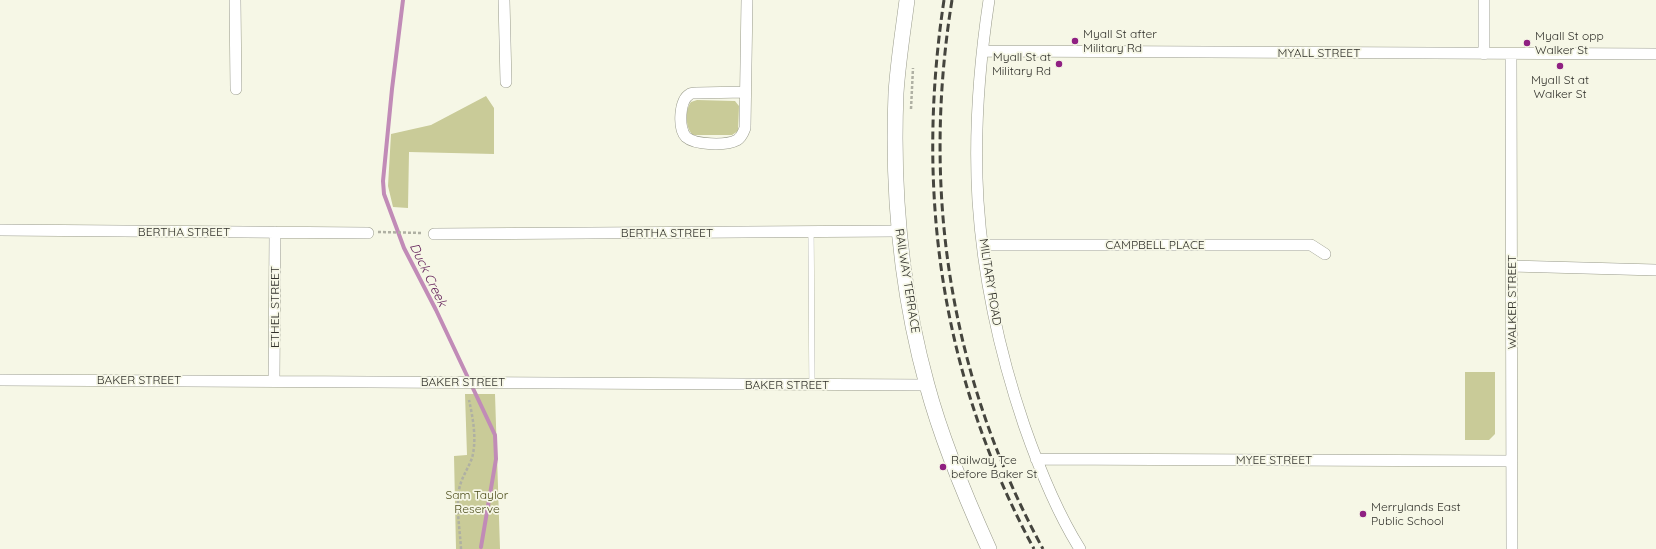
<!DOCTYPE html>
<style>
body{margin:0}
canvas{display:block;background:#f6f7e6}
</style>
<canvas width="1656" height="549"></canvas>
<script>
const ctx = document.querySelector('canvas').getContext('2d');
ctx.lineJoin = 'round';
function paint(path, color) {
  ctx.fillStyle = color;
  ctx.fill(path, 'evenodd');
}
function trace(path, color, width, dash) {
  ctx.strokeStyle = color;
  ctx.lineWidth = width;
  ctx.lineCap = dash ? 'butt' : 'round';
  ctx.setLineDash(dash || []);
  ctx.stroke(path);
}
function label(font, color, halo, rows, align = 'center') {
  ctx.font = font + ' Quicksand,sans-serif';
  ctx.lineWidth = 3.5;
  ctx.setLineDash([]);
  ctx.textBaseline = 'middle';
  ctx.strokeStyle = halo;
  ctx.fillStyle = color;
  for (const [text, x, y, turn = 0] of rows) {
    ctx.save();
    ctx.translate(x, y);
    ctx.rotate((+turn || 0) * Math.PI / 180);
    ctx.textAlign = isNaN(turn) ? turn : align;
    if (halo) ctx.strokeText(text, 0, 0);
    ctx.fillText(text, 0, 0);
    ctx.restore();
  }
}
paint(new Path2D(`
 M486,96L494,108V154L409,152L408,208L393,207L388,186L391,134L431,125Z
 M697,100L735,101L739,106L738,131L732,135H693C685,128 685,109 691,102Z
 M1465,372H1495V434L1489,440H1465Z
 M465,394H495L500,549H456L454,456L467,455Z`), '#c9cb98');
trace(new Path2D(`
 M403,0L392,89L383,181L384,194L404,248L436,310L495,435L496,459L481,547`), '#c18bb7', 4);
const lane = new Path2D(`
 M811,232L812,385`);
const street = new Path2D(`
 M235,0L236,89
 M504,0L506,82
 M989,0C979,66 974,135 978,201C983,277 1000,354 1024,425C1039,468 1056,511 1080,549
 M1484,0V54
 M983,51L1656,54
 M1511,54L1512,549
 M745,92L696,93C694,93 691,93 690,94C679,100 678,129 686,137C695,145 726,146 737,140C742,137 743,133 745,128L747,0
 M0,230L368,233
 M434,234L900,231
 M983,245H1311L1325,254
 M1511,266L1656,270
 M0,380L927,385
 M274,381L275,232
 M1036,459L1512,461`);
const secondary = new Path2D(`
 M907,0C903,31 898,62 896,93C892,191 901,291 927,385C942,441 965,496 989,549`);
trace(lane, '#999b8b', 6);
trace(street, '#999b8b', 12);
trace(secondary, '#999b8b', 16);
trace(new Path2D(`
 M911,109L913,68
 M378,232L423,233
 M461,549C460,530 456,509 459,490C461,478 468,469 472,458C477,440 473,418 469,400`), '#afb0a3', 2.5, [3, 2]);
trace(lane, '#fff', 5.5);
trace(street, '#fff', 11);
trace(secondary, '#fff', 15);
trace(new Path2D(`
 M944,0C915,192 941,377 1034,549
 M952,0C921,192 950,378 1043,549`), '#45453e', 3, [8, 4]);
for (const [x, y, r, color] of [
 [1075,41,4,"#8f2082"],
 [1527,43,4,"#8f2082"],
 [1059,64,4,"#8f2082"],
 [1560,66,4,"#8f2082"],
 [943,467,4,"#8f2082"],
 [1363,514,4,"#8f2082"]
]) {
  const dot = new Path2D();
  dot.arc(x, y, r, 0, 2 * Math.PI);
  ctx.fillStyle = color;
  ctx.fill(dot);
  trace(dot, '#f6f7e6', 1.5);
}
label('12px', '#31312b', '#f6f7e6', [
 ["Myall St after",1083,34],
 ["Military Rd",1083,48],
 ["Myall St opp",1535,36],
 ["Walker St",1535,50],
 ["Myall St at",1051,57,"right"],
 ["Military Rd",1051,71,"right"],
 ["Myall St at",1560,80,"center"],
 ["Walker St",1560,94,"center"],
 ["Railway Tce",951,460],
 ["before Baker St",951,474],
 ["Merrylands East",1371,507],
 ["Public School",1371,521]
], 'left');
label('12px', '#31312b', '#f6f7e6', [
 ["MYALL STREET",1319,53],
 ["BERTHA STREET",184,232],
 ["BERTHA STREET",667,233],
 ["CAMPBELL PLACE",1155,245],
 ["RAILWAY TERRACE",907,281,81],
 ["MILITARY ROAD",990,282,81],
 ["WALKER STREET",1512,302,-90],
 ["ETHEL STREET",275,307,-90],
 ["BAKER STREET",139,380],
 ["BAKER STREET",463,382],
 ["BAKER STREET",787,385],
 ["MYEE STREET",1274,460]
]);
label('12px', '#4d4e1c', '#f6f7e6', [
 ["Sam Taylor",477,495],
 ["Reserve",477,509]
]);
label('italic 13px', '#67265e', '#f6f7e6', [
 ["Duck Creek",428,275,64]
]);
</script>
